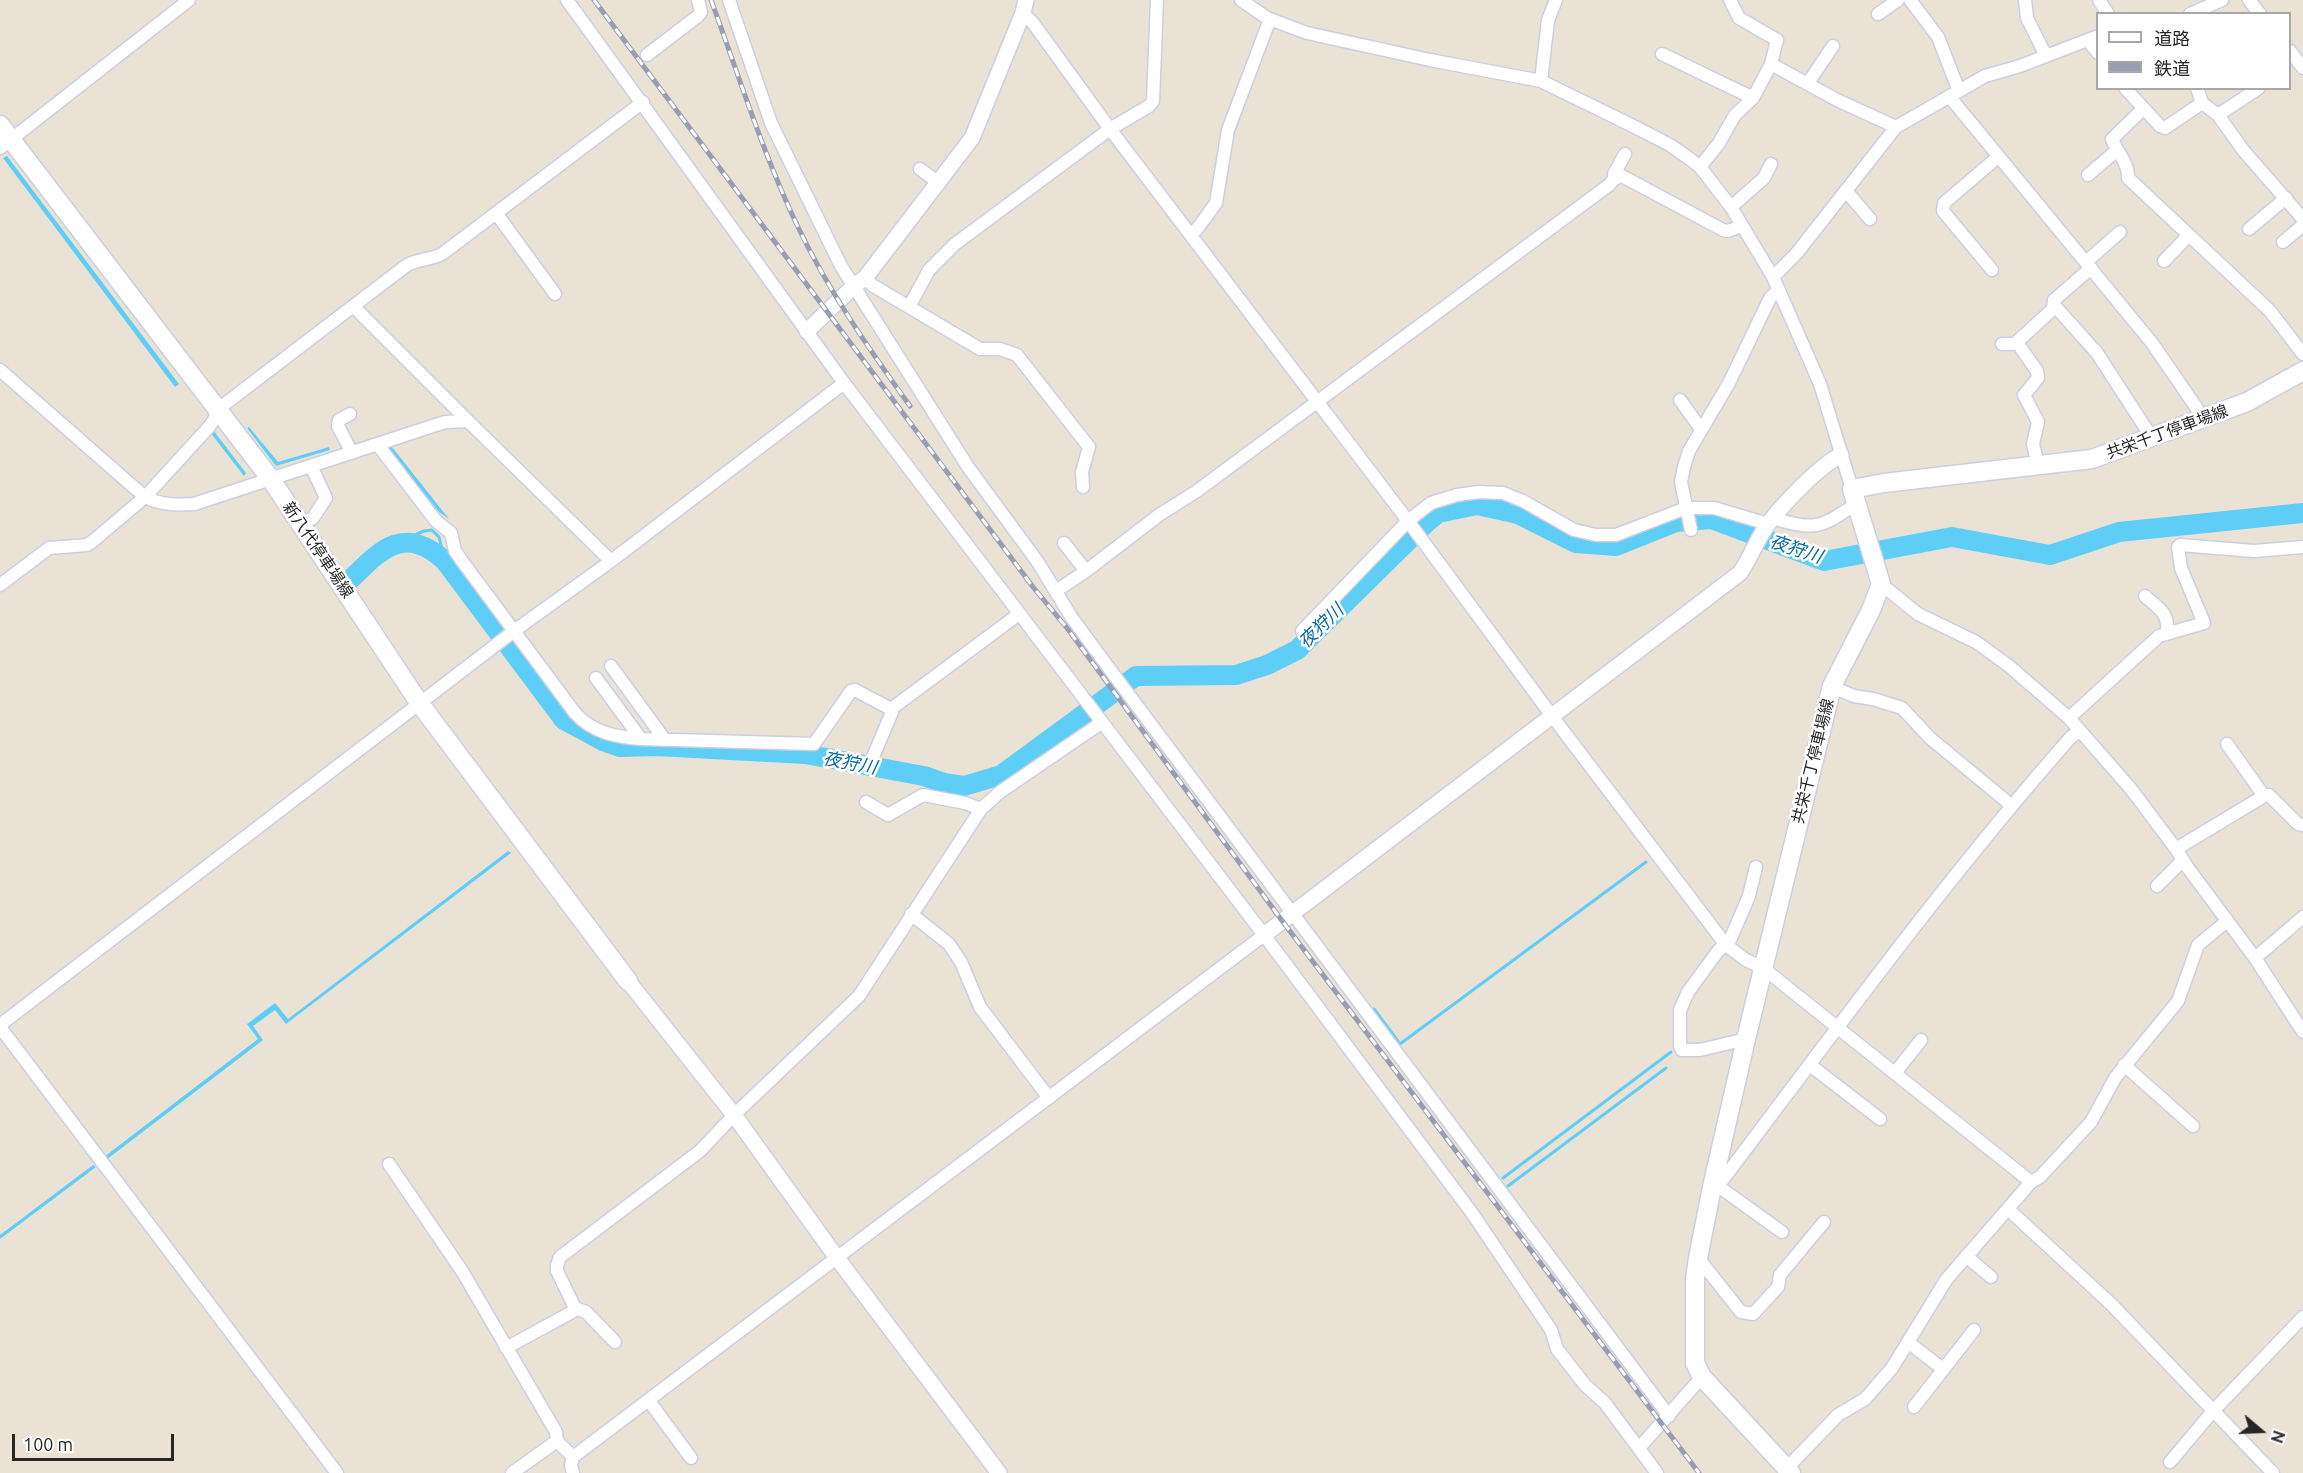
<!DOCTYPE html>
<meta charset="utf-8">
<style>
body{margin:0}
#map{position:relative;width:2303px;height:1473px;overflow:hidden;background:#ebe2d6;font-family:Ubuntu,"Noto Sans JP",sans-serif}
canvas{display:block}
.legend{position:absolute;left:2096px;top:12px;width:195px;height:78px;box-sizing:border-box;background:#fff;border:2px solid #a8a8a8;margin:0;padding:8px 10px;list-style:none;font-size:18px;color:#262626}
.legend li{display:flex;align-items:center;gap:12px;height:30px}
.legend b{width:30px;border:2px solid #a8a8a8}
.north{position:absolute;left:2231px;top:1401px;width:60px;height:60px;-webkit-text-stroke:4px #fff;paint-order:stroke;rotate:109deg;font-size:16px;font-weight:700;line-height:24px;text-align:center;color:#262626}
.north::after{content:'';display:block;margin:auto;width:21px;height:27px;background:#262626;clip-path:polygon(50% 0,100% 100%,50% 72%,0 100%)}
.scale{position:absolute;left:12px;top:1434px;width:162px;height:27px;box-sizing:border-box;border:3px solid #262626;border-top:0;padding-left:8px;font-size:18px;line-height:21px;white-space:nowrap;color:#262626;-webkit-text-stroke:4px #fff;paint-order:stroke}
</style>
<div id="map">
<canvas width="2303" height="1473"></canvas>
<ul class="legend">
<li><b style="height:8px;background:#fff"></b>道路</li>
<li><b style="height:8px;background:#999db3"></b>鉄道</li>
</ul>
<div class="north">N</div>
<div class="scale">100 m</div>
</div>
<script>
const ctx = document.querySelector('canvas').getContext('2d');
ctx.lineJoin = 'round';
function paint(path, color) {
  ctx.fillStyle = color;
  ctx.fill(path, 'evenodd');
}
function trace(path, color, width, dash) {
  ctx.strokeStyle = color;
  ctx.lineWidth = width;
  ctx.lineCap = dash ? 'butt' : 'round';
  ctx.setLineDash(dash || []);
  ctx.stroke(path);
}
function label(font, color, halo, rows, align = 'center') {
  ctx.font = font + ' Ubuntu,"Noto Sans JP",sans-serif';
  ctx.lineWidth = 5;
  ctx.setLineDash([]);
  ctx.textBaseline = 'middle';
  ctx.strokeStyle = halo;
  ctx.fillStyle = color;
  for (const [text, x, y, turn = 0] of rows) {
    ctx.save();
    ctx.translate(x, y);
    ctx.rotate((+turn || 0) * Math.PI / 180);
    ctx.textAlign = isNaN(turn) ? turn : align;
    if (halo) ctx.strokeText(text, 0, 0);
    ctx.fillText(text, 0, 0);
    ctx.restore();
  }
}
paint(new Path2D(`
 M7,156L179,384L175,387L3,158Z
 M249,427L278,462L329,447L330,450L276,466L247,428Z
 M213,430L246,473L244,476L210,432Z
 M399,441L392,447L449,519L439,512L387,448Z
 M508,851L511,853L286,1024L275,1010L253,1026L263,1040L106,1160L104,1157L258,1039L247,1024L275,1003L288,1019Z
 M93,1165L96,1167L0,1239V1235Z`), '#5fcef7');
trace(new Path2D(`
 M398,542L424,531L432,530L439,537L445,561
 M1374,1009L1400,1044L1646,862
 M1503,1178L1671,1052
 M1508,1186L1666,1068`), '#5fcef7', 3);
trace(new Path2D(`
 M349,581C381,549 404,524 445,561L564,720L603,741L620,747L656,746L805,754L924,776L944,783L964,786L1001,775L1136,676L1236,675L1267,665L1297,650L1426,523L1438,513L1477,505L1518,514L1576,543L1616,546L1676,522L1711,519L1824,561L1952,537L2050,555L2119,532L2303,513`), '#5fcef7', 20);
const minor = new Path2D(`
 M567,0L844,383L1264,935L1472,1213L1551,1330L1557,1349L1585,1385L1605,1403L1657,1473
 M729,0L771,123L841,266L968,467L1037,561L1072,618L1114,675L1669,1416
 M1241,0L1267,18L1307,33L1430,60L1541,81L1633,126L1670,145L1690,159L1700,167L1731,207L1773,277L1820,384L1852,489
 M1730,0L1739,18L1777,40L1771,64L1837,100L1896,127
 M1910,0L1938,37L1959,91
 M2025,0L2027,18L2046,56
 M2099,0L2108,14
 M2249,0L2260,14
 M1023,13L1033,23L1110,129L1408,521L1552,716L1726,945L1746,960L1763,968L2031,1182
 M1878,14L1898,0
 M2190,14L2222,0
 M2088,40L2098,53
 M2290,51L2303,68
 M1662,54L1753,98
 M647,55L698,16L701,12L698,0
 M1541,81L1548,20L1556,0
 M1808,83L1833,46
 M2125,88L2160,126L2165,128L2202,103
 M2197,88L2202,103L2218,115L2243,150L2303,219
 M1949,96L2152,343L2196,407L2202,420
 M2143,109L2112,139C2117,153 2129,163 2128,178L2270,311L2303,354
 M2218,115L2259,88
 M0,148L189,0
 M1700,167L1719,143L1735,115L1753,98L1771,64
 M920,169L939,183
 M2088,175L2116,151
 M1614,179V174L1625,154
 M1846,191L1870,219
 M1731,207L1764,178L1771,164
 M496,213L555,294
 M2249,229L2286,198
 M1190,234L1197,229L1216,203L1228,130L1270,19
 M2283,242L2303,225
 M2164,261L2189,235
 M2086,262L2120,232
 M1992,270L1943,211L1944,203L1998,157
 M1773,277L1796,254L1896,127L1985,76L2020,66L2098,36
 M865,278L872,285L980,349H1000L1017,355L1089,447L1082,472L1083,487
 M2054,305L2097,353L2152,438
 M353,306L468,421
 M909,307L929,270L955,244L1110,129L1149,106L1153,101L1157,0
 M2002,344H2018
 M0,370L145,497C160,505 177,505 194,504L445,422L468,421L611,561
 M1680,400L1701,429
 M350,414L339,420L338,426L352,453
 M378,445L436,521L451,533L455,551L462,561L575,713C593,733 616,737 641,739L814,744L851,691L855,690L891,709L1019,614
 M2038,465L2033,444L2038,422L2024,395L2038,378L2037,371L2018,344V341L2053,309L2054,300L2091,268
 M1773,518C1815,531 1820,528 1856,504
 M301,525L313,518L326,498L311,466
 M1691,530L1681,482L1684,467L1689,451L1729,383L1770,298L1779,290
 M1064,543L1086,571
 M1881,584L1918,614L1976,642L2009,666L2069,718L2131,789L2176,849L2188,868L2255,958L2303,1032
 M0,585L49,548L87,545L93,541L145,497L208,428L214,420L217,410L407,265C418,259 430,260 442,254L643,102
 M1056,591L1086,571L1159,515L1197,491L1609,185L1614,179L1622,176L1723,230L1728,231L1741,226
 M2145,596C2159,609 2169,612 2167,633
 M1302,631L1408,521L1431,503L1457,495L1479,492L1503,493L1523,501L1574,530L1596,535H1616L1686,508H1714L1768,524
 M611,666L665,740
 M596,678L641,739
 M1832,687L1854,696L1873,699L1902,708L1930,738L2011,805
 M2069,718L2159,636L2204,623L2181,568L2178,547L2180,545L2254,551L2303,547
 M2227,744L2264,796
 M873,757L892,712L891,709
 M866,802L888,815L923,795L965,803L981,809
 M2176,849L2264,796L2269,795L2298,824L2303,825
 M2157,886L2183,860
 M911,914L949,944L961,962L980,1007L1049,1098
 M2255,958L2303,917
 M0,1025L514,631L611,561L844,383
 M0,1027L337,1473
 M1746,1039L1700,1050H1682L1680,1046V1010L1688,992L1718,951L1730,940L1749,896L1756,867
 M1810,1065L1880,1119
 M2124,1065L2193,1126
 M1895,1073L1921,1040
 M389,1164L462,1271L556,1432L557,1441
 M1718,1186L1782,1232
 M1713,1187L1718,1186C1833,1034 1945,880 2071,737L2080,731
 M2008,1209L2111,1304L2273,1473
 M1966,1256L1991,1277
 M1698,1258L1741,1312L1753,1314L1778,1287L1780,1275L1824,1222
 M575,1308L586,1312L615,1342
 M1909,1343L1943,1369
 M506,1348L572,1312L575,1308L557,1271V1265L560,1257L700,1151L734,1115L859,996L981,809L1000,792L1101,723
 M649,1401L691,1458
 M1914,1407L1974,1330
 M1639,1448L1702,1377
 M573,1457L571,1465L573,1473
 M2170,1462L2213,1411L2303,1317
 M1787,1468L1838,1415L1865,1399L1892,1368L1946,1280L2031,1182L2040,1177L2091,1122L2115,1078L2178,1001L2198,945L2227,921
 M512,1473L557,1441L573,1457L1264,935`);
const tertiary = new Path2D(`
 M807,331L855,285L865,278L972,138L1023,13L1026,0
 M1264,935L1740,573C1751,557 1757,539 1768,524C1783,504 1819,466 1841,455
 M628,981L734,1115L837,1258L999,1473`);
const secondary = new Path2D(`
 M0,125L270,478L420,704L628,981
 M1791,1473L1702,1377L1695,1363V1279L1698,1258L1712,1187L1746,1039L1832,686L1871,610L1881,584L1852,489L1884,483L2092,459L2247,402L2303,371`);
trace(minor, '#cbcfe1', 15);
trace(tertiary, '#cbcfe1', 18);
trace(secondary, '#cbcfe1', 21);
trace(minor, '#fff', 12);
trace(tertiary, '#fff', 15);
trace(secondary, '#fff', 18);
const rail = new Path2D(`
 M594,0L1033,587L1067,628L1283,922L1699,1473
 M711,0C739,76 763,154 798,227C828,290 869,349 910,406`);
trace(rail, '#999db3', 5);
trace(rail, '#fff', 3, [9]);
label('16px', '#262626', '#fff', [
 ["共栄千丁停車場線",2167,432,-20],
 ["新八代停車場線",318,550,56],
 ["共栄千丁停車場線",1813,761,-76]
]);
label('italic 18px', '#03689d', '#fff', [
 ["夜狩川",1796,549,18],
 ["夜狩川",1321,626,-44],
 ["夜狩川",850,763,11]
]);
</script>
